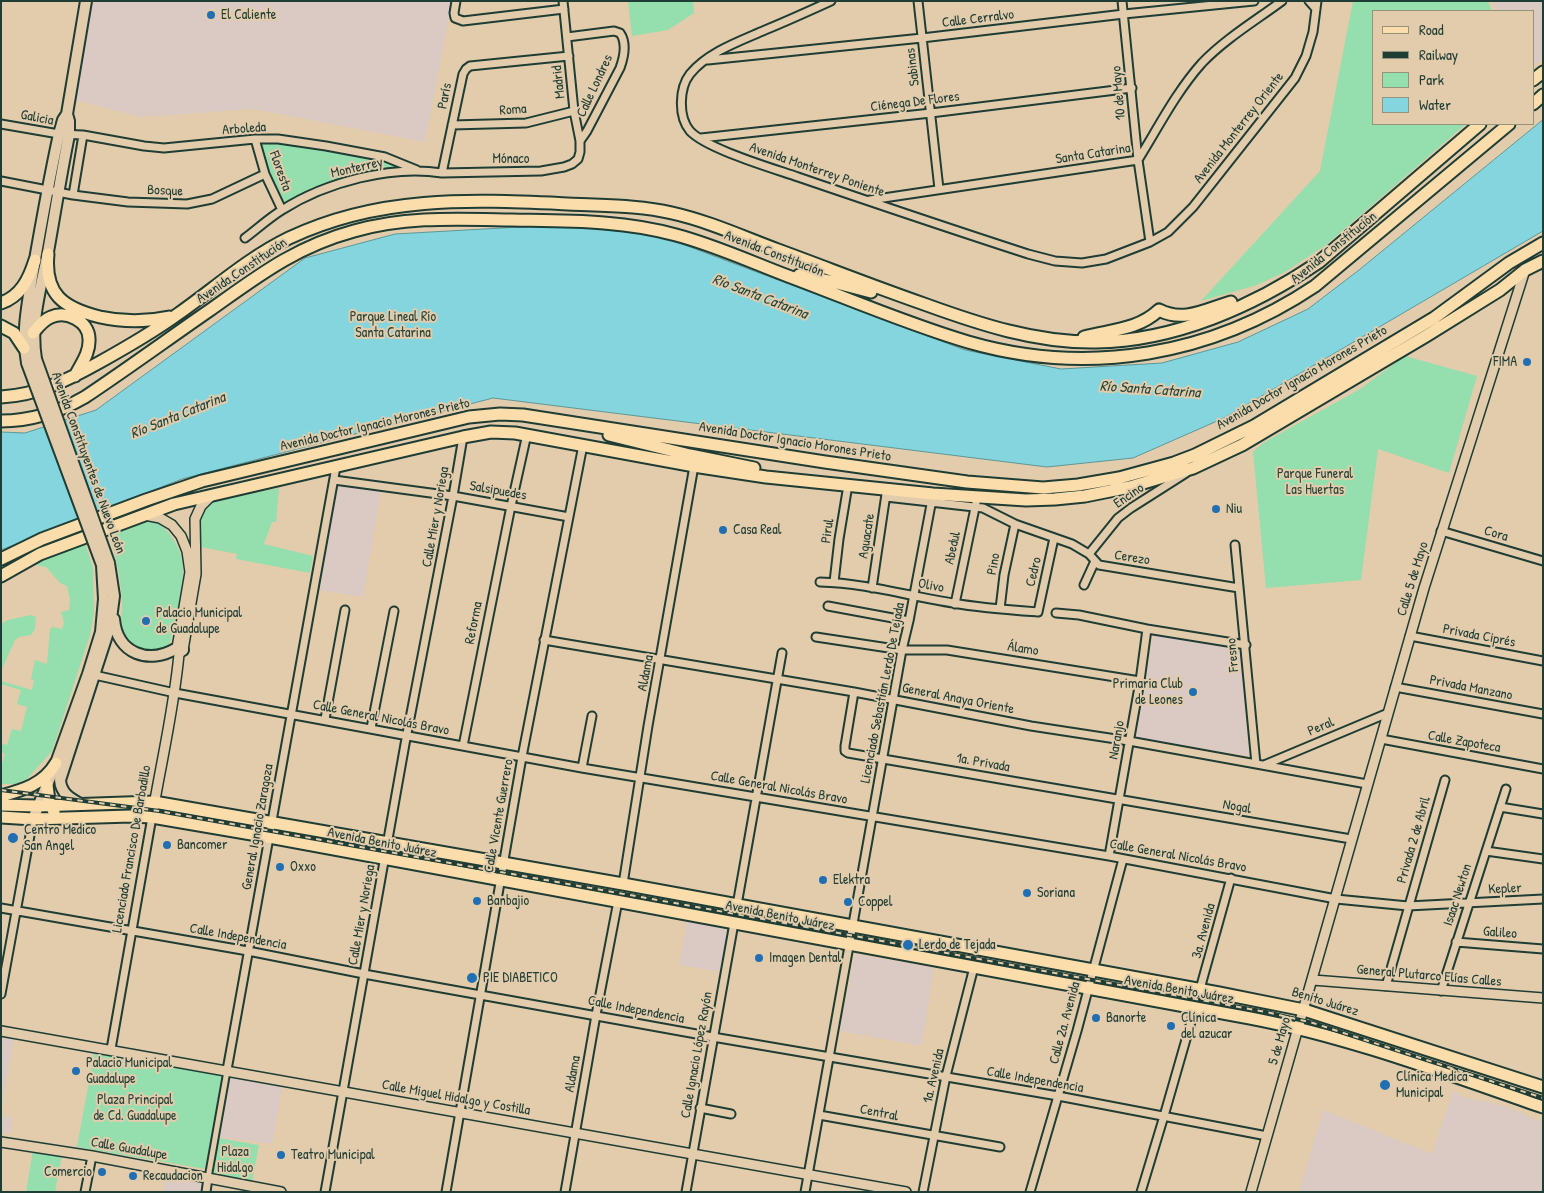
<!DOCTYPE html>
<meta charset="utf-8">
<style>
body{margin:0}
#map{position:relative;width:1544px;height:1193px;overflow:hidden;background:#e2ccac;font-family:"Patrick Hand",sans-serif}
canvas{display:block}
.frame{position:absolute;inset:0;border:2px solid #1f3d34;pointer-events:none}
.legend{position:absolute;left:1372px;top:10px;width:162px;height:115px;box-sizing:border-box;background:#e2ccac;border:1px solid #94937c;margin:0;padding:6px 9px;list-style:none;font-size:15px;color:#1f3d34}
.legend li{display:flex;align-items:center;gap:10px;height:25px}
.legend b{width:25px;border:1px solid #94937c}
</style>
<div id="map">
<canvas width="1544" height="1193"></canvas>
<div class="frame"></div>
<ul class="legend">
<li><b style="height:6px;background:#fbddab"></b>Road</li>
<li><b style="height:6px;background:#1f3d34"></b>Railway</li>
<li><b style="height:14px;background:#95dead"></b>Park</li>
<li><b style="height:14px;background:#84d5dd"></b>Water</li>
</ul>
</div>
<script>
const ctx = document.querySelector('canvas').getContext('2d');
ctx.lineJoin = 'round';
function paint(path, color) {
  ctx.fillStyle = color;
  ctx.fill(path, 'evenodd');
}
function trace(path, color, width, dash) {
  ctx.strokeStyle = color;
  ctx.lineWidth = width;
  ctx.lineCap = dash ? 'butt' : 'round';
  ctx.setLineDash(dash || []);
  ctx.stroke(path);
}
function label(font, color, halo, rows, align = 'center') {
  ctx.font = font + ' "Patrick Hand",sans-serif';
  ctx.lineWidth = 4;
  ctx.setLineDash([]);
  ctx.textBaseline = 'middle';
  ctx.strokeStyle = halo;
  ctx.fillStyle = color;
  for (const [text, x, y, turn = 0] of rows) {
    ctx.save();
    ctx.translate(x, y);
    ctx.rotate((+turn || 0) * Math.PI / 180);
    ctx.textAlign = isNaN(turn) ? turn : align;
    if (halo) ctx.strokeText(text, 0, 0);
    ctx.fillText(text, 0, 0);
    ctx.restore();
  }
}
paint(new Path2D(`
 M90,1H452L425,142L253,109L140,117L72,99Z
 M1492,1H1543V58L1533,67V11H1496Z
 M337,483L381,490L363,597L318,590Z
 M1154,633L1240,648L1249,756L1135,737Z
 M687,921L728,928L721,972L679,965Z
 M855,954L934,968L922,1046L840,1031Z
 M1,1036L14,1039L1,1111Z
 M231,1075L283,1084L272,1144L219,1137Z
 M1453,1091L1461,1096L1477,1101H1487L1525,1114V1116L1543,1122V1192H1299L1323,1110L1432,1154Z
 M1,1116L13,1118L10,1134L1,1133Z
 M166,1174L202,1181L201,1192H163Z`), '#dacac3');
paint(new Path2D(`
 M628,1H693L694,13L668,30L632,36Z
 M1353,1H1488L1492,11H1373V124H1466L1326,245L1285,272L1257,285L1201,301L1320,171Z
 M264,141L293,145L392,162L396,165V167L324,185L284,205L270,173L262,144Z
 M1405,356L1477,376L1449,473L1378,449L1361,580L1266,588L1253,452L1263,443L1360,389Z
 M279,488L276,522H272L264,544L313,556L310,573L236,559L237,554L201,547L199,542L200,516L214,500Z
 M140,521C146,522 153,521 159,524C169,530 180,548 182,559C186,579 175,618 171,640C168,648 162,652 153,651C141,651 130,645 124,634C119,623 123,611 122,599C120,577 116,556 109,534Z
 M85,543L93,568L94,613L90,635L52,751L27,779L15,784H1V767L5,754L1,752L2,744L7,745L12,729L21,731L27,707L17,704L21,690L1,684V681L32,690L34,680L31,679L35,660L47,664L50,629L52,627L62,629L64,623L61,612L69,610L70,600L67,586L60,583L46,567L39,566L34,562Z
 M31,615L36,617L35,629L31,635L19,637L15,640L1,671V624L8,620Z
 M94,1054L120,1057L223,1074L205,1169L77,1147Z
 M218,1138L259,1145L252,1181L212,1174Z
 M33,1150L62,1155L55,1192H26Z`), '#95dead');
const water = new Path2D(`
 M1543,120V231L1224,418L1133,458L1047,467L493,398L182,479L1,550V432L25,433L96,410L305,258L395,234L555,225L658,235L965,350L1061,369L1162,363L1238,342L1308,309L1359,270Z`);
paint(water, '#84d5dd');
trace(water, '#5c9899', 1);
const pedestrian = new Path2D(`
 M208,1178L227,1071`);
const minor = new Path2D(`
 M456,1L454,13L455,18L463,21L564,9
 M831,1C809,11 787,21 765,30C740,41 708,52 690,74C679,88 678,117 690,131C707,149 772,168 798,177C874,203 951,229 1028,254L1055,261L1082,263L1106,259L1150,242L1168,232L1193,207L1295,78L1306,56L1313,32L1317,1
 M918,1L939,189
 M1122,1L1138,160L1150,242
 M1309,1L1316,9
 M567,37L614,31L620,33C627,43 624,57 620,68L587,131L580,141
 M708,60L922,38L1124,14L1254,1
 M1,124L59,134L83,135L144,146L164,148L255,139H278L326,146L385,157L417,170
 M452,125L526,123L574,111
 M701,138L931,113L1132,88
 M255,139L265,174L282,210
 M442,173L463,74L466,69L470,66L569,56
 M1,181L73,195L128,202L187,204L212,199L265,174
 M73,195L83,135
 M870,200L1138,160C1158,128 1176,92 1202,63C1225,39 1255,21 1282,1
 M245,238C257,229 269,218 282,210C326,182 391,165 442,173L541,171L564,167L572,164L578,159L580,152V141L574,111L563,1
 M334,480L453,496L569,517
 M886,497L983,508L1015,524L1072,544L1089,554L1099,565L1239,588
 M1441,531L1543,561
 M1235,545L1256,764
 M1089,554L1118,518L1131,508L1186,473
 M820,582C865,583 909,596 953,603C981,608 1010,610 1038,612L1054,538
 M834,582L839,539L848,485
 M1084,585L1095,561
 M872,588L886,494
 M955,604L976,503
 M828,606L909,621
 M1000,609L1004,575L1015,524
 M1056,613L1079,615L1147,629L1246,645
 M1410,636L1543,661
 M816,637L902,650H947L1140,681
 M544,640L854,692L1031,726L1129,741L1367,784
 M90,674L175,693L582,768L1109,856L1336,899L1408,906L1543,899
 M1395,687L1543,714
 M854,692L845,746V751L848,753L1351,839
 M325,719L345,610
 M371,728L394,611
 M1381,739L1543,769
 M463,746L511,506L527,434
 M1264,765L1388,713
 M582,768L592,716
 M1500,807L1543,814
 M1486,851L1543,859
 M1109,856L1140,681L1147,629
 M623,884L648,726L694,466
 M737,905L782,653
 M1,908L248,951L364,974L713,1037L1058,1096L1267,1136
 M1456,942L1543,949
 M1386,986L1445,780
 M1200,989L1231,878
 M1441,991L1506,789
 M1,994L33,819
 M111,1049L152,817
 M227,1070L336,467
 M700,1108L731,1114
 M819,1115L1000,1147
 M85,1192L92,1156
 M206,1192L208,1178
 M325,1192L405,744L453,496L463,437
 M446,1192L522,757L583,445
 M565,1192L596,1015L618,901
 M686,1192L734,923
 M805,1192L902,650L909,621L933,494
 M923,1192L946,1076L974,967
 M1030,1192L1077,1031L1123,859
 M1141,1192L1164,1116L1195,1008`);
const tertiary = new Path2D(`
 M145,515L160,518L172,525L181,536L187,551L190,572L177,648L179,654C174,709 161,763 152,817
 M180,653L183,650L196,574L195,519L201,506L212,495
 M1313,980L1543,998
 M1,1031L906,1192
 M1,1142L92,1156L281,1192
 M1251,1192L1424,588L1525,270`);
const secondary = new Path2D(`
 M36,359C30,322 41,288 48,252C55,213 61,174 69,135V121L67,114L86,1
 M27,363C21,332 28,302 33,271C41,225 49,180 59,134L63,120L67,114
 M114,619C117,654 149,665 177,648L183,650
 M82,805C71,799 61,794 60,780L110,626L114,596L109,563
 M33,819L56,763L88,674L101,632L104,599L102,565`);
const primary = new Path2D(`
 M47,785L49,801L54,812
 M1,796C23,790 44,784 56,763
 M1,805L37,806L154,802L623,884L1219,993L1304,1010L1543,1087
 M1,817L33,819L131,816L152,817L269,837L1250,1018C1350,1037 1447,1074 1543,1107`);
const trunk = new Path2D(`
 M1533,80L1543,72
 M1533,104L1543,95
 M48,254C44,294 63,308 100,317C123,322 146,322 169,317
 M799,275L833,282L871,292
 M1,303C21,296 29,279 35,260
 M1,326L14,333L24,348
 M33,333C38,327 43,320 51,317C66,310 89,321 89,339C90,353 81,364 75,376
 M1084,337C1110,330 1138,330 1159,310C1184,323 1206,309 1231,302
 M1,397C38,395 68,380 100,362C127,347 153,332 178,314C215,288 248,258 289,238C388,191 488,201 594,205C620,206 646,207 672,213C708,221 743,237 778,250C827,268 875,287 924,304C979,324 1036,343 1096,342C1175,341 1254,306 1319,262L1480,124
 M1,421C32,421 59,412 85,397C127,369 168,339 210,310C258,276 295,247 354,231C406,216 458,219 512,220C567,221 623,220 676,235C714,245 751,262 788,276C847,298 907,324 968,342C1089,377 1212,355 1315,286L1509,124
 M609,435L690,455L754,468
 M1,559L42,539L146,500L202,481L469,417L500,414L523,415L825,462L967,482L1043,488L1078,485L1119,478L1174,463L1195,455L1254,426L1434,318L1509,263L1543,243
 M1,576L40,554L174,504L463,437L491,432L515,433L700,467L766,477L933,494L1026,500L1055,499L1085,496L1130,487L1193,468L1242,445L1426,336L1500,290L1525,270L1543,261`);
trace(pedestrian, '#1f3d34', 9);
trace(minor, '#1f3d34', 11);
trace(tertiary, '#1f3d34', 12);
trace(secondary, '#1f3d34', 14);
trace(primary, '#1f3d34', 15);
trace(trunk, '#1f3d34', 15);
trace(pedestrian, '#e2ccac', 5);
trace(minor, '#e2ccac', 7);
trace(tertiary, '#e2ccac', 9);
trace(secondary, '#e2ccac', 10);
trace(primary, '#fbddab', 11);
trace(trunk, '#fbddab', 11);
const rail = new Path2D(`
 M1,790L159,811L708,909L1266,1012L1313,1023L1543,1098`);
trace(rail, '#1f3d34', 4);
trace(rail, '#e2ccac', 2, [5.5]);
const secondaryBridge = new Path2D(`
 M36,359L109,563
 M27,363L102,565`);
trace(secondaryBridge, '#1f3d34', 14, []);
trace(secondaryBridge, '#e2ccac', 10);
for (const [x, y, r, color] of [
 [211,15,5,"#1f6fb2"],
 [1527,362,5,"#1f6fb2"],
 [1216,509,5,"#1f6fb2"],
 [723,530,5,"#1f6fb2"],
 [146,621,5,"#1f6fb2"],
 [1193,692,5,"#1f6fb2"],
 [13,838,6,"#1f6fb2"],
 [167,845,5,"#1f6fb2"],
 [280,867,5,"#1f6fb2"],
 [823,880,5,"#1f6fb2"],
 [1027,893,5,"#1f6fb2"],
 [477,901,5,"#1f6fb2"],
 [848,902,5,"#1f6fb2"],
 [908,945,6,"#1f6fb2"],
 [759,958,5,"#1f6fb2"],
 [472,978,6,"#1f6fb2"],
 [1096,1018,5,"#1f6fb2"],
 [1171,1026,5,"#1f6fb2"],
 [76,1071,5,"#1f6fb2"],
 [1385,1085,6,"#1f6fb2"],
 [281,1155,5,"#1f6fb2"],
 [102,1172,5,"#1f6fb2"],
 [133,1176,5,"#1f6fb2"]
]) {
  const dot = new Path2D();
  dot.arc(x, y, r, 0, 2 * Math.PI);
  ctx.fillStyle = color;
  ctx.fill(dot);
  trace(dot, '#e2ccac', 2);
}
label('14px', '#1f3d34', '#e2ccac', [
 ["El Caliente",221,15],
 ["FIMA",1517,362,"right"],
 ["Niu",1226,509],
 ["Casa Real",733,530],
 ["Palacio Municipal",156,613],
 ["de Guadalupe",156,629],
 ["Primaria Club",1183,684,"right"],
 ["de Leones",1183,700,"right"],
 ["Centro Medico",24,830],
 ["San Angel",24,846],
 ["Bancomer",177,845],
 ["Oxxo",290,867],
 ["Elektra",833,880],
 ["Soriana",1037,893],
 ["Banbajio",487,901],
 ["Coppel",858,902],
 ["Lerdo de Tejada",919,945],
 ["Imagen Dental",769,958],
 ["PIE DIABETICO",483,978],
 ["Banorte",1106,1018],
 ["Clínica",1181,1018],
 ["del azucar",1181,1034],
 ["Palacio Municipal",86,1063],
 ["Guadalupe",86,1079],
 ["Clínica Medica",1396,1077],
 ["Municipal",1396,1093],
 ["Teatro Municipal",291,1155],
 ["Comercio",92,1172,"right"],
 ["Recaudacion",143,1176]
], 'left');
label('14px', '#1f3d34', '#e2ccac', [
 ["Calle Cerralvo",978,19,-7],
 ["Sabinas",913,67,-97],
 ["Madrid",559,82,-96],
 ["Calle Londres",595,86,-65],
 ["10 de Mayo",1119,93,-95],
 ["París",445,96,-79],
 ["Ciénega De Flores",915,102,-7],
 ["Roma",513,110,-4],
 ["Galicia",37,118,11],
 ["Avenida Monterrey Oriente",1239,128,-52],
 ["Arboleda",244,129,-4],
 ["Santa Catarina",1093,154,-9],
 ["Mónaco",511,159],
 ["Monterrey",357,168,-13],
 ["Avenida Monterrey Poniente",817,170,19],
 ["Floresta",280,171,70],
 ["Bosque",165,191,2],
 ["Avenida Constitución",1334,248,-39],
 ["Avenida Constitución",774,254,21],
 ["Avenida Constitución",242,271,-34],
 ["Avenida Doctor Ignacio Morones Prieto",1302,378,-30],
 ["Avenida Doctor Ignacio Morones Prieto",375,425,-13],
 ["Avenida Doctor Ignacio Morones Prieto",795,442,9],
 ["Avenida Constituyentes de Nuevo León",88,463,70],
 ["Salsipuedes",498,491,10],
 ["Encino",1129,496,-34],
 ["Calle Mier y Noriega",436,517,-80],
 ["Pirul",828,531,-82],
 ["Cora",1496,534,16],
 ["Aguacate",867,536,-81],
 ["Abedul",953,548,-78],
 ["Cerezo",1132,558,9],
 ["Pino",994,564,-80],
 ["Cedro",1034,572,-77],
 ["Calle 5 de Mayo",1413,579,-73],
 ["Olivo",931,586,11],
 ["Reforma",474,623,-79],
 ["Privada Ciprés",1479,636,11],
 ["Álamo",1023,649,9],
 ["Fresno",1233,655,-95],
 ["Aldama",646,673,-79],
 ["Privada Manzano",1471,688,11],
 ["Licenciado Sebastián Lerdo De Tejada",883,693,-79],
 ["General Anaya Oriente",958,699,11],
 ["Calle General Nicolás Bravo",381,718,11],
 ["Peral",1321,727,-23],
 ["Naranjo",1117,740,-80],
 ["Calle Zapoteca",1464,742,10],
 ["1a. Privada",983,763,10],
 ["Calle General Nicolás Bravo",779,788,10],
 ["Nogal",1237,807,10],
 ["Calle Vicente Guerrero",499,816,-80],
 ["General Ignacio Zaragoza",258,827,-80],
 ["Privada 2 de Abril",1414,840,-74],
 ["Avenida Benito Juárez",382,843,11],
 ["Licenciado Francisco De Barbadillo",132,849,-80],
 ["Calle General Nicolás Bravo",1178,856,10],
 ["Kepler",1505,889,-3],
 ["Isaac Newton",1458,895,-72],
 ["Calle Mier y Noriega",362,915,-80],
 ["Avenida Benito Juárez",780,916,11],
 ["3a. Avenida",1204,931,-75],
 ["Galileo",1500,933,4],
 ["Calle Independencia",238,937,10],
 ["General Plutarco Elías Calles",1429,976,5],
 ["Avenida Benito Juárez",1179,990,10],
 ["Benito Juárez",1325,1002,17],
 ["Calle Independencia",636,1010,11],
 ["Calle 2a. Avenida",1065,1023,-75],
 ["5 de Mayo",1280,1041,-74],
 ["Calle Ignacio López Rayón",697,1055,-80],
 ["Aldama",573,1074,-80],
 ["1a. Avenida",934,1076,-77],
 ["Calle Independencia",1035,1080,10],
 ["Calle Miguel Hidalgo y Costilla",456,1098,10],
 ["Central",879,1113,11],
 ["Calle Guadalupe",129,1149,10]
]);
label('14px', '#25453a', '#e2ccac', [
 ["Parque Lineal Río",393,317],
 ["Santa Catarina",393,333],
 ["Parque Funeral",1315,474],
 ["Las Huertas",1315,490],
 ["Plaza Principal",135,1100],
 ["de Cd. Guadalupe",135,1116],
 ["Plaza",235,1152],
 ["Hidalgo",235,1168]
]);
label('italic 15px', '#24453c', '#e2ccac', [
 ["Río Santa Catarina",760,297,21],
 ["Río Santa Catarina",1150,390,4],
 ["Río Santa Catarina",178,416,-22]
]);
</script>
